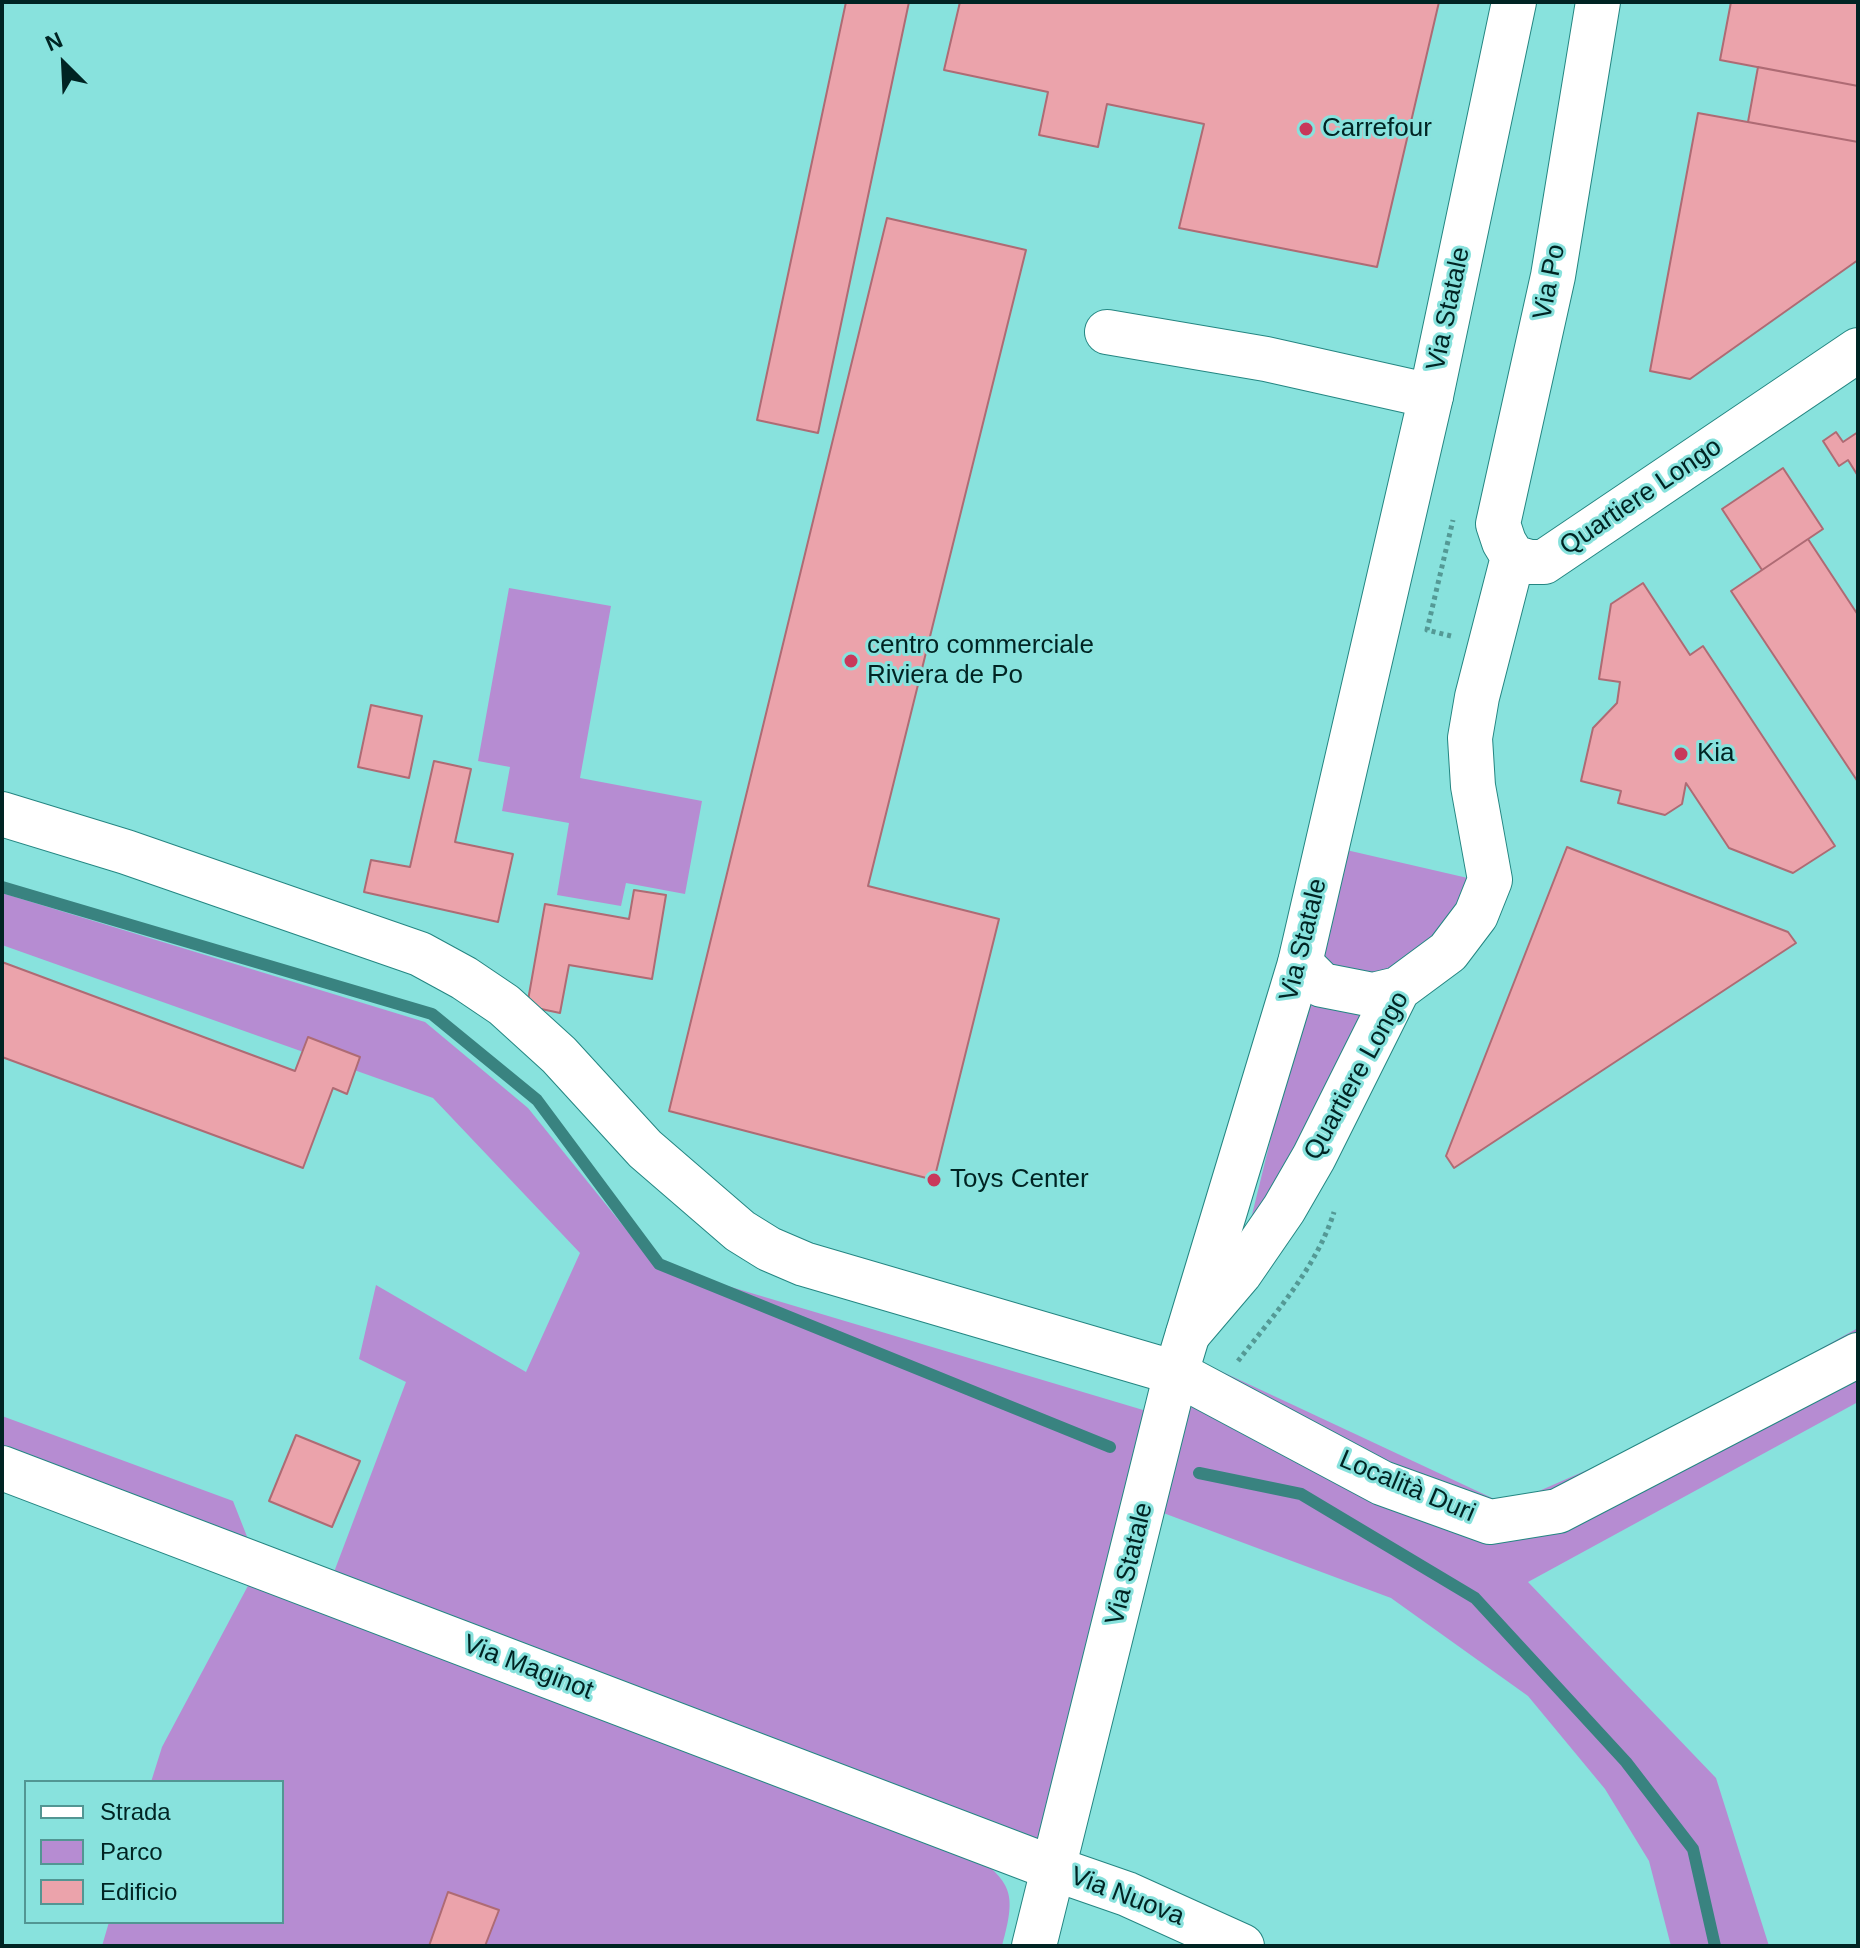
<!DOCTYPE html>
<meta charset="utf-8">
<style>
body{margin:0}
#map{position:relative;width:1860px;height:1948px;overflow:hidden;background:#88e2dd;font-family:Helvetica,sans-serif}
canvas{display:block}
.frame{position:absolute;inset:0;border:4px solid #002423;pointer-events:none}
.legend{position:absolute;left:24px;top:1780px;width:260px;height:144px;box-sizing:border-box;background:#88e2dd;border:2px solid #529693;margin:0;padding:10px 14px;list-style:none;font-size:24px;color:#002423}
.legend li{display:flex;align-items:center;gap:16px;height:40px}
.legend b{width:40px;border:2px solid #529693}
.north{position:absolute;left:24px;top:24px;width:80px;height:80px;-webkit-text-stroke:6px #88e2dd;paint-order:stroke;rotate:336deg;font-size:22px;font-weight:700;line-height:32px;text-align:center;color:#002423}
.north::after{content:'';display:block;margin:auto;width:28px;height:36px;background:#002423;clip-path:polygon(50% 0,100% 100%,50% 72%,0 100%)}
</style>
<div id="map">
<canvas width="1860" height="1948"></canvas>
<div class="frame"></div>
<ul class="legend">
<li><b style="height:10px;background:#fff"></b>Strada</li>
<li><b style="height:22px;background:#b68cd2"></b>Parco</li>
<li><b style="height:22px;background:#eba3ab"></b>Edificio</li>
</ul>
<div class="north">N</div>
</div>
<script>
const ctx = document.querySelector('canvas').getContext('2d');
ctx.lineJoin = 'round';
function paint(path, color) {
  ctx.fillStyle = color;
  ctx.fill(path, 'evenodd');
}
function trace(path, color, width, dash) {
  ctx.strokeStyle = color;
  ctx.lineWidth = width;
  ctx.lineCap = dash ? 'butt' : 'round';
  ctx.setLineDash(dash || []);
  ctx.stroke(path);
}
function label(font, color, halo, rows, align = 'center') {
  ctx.font = font + ' Helvetica,sans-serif';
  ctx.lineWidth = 6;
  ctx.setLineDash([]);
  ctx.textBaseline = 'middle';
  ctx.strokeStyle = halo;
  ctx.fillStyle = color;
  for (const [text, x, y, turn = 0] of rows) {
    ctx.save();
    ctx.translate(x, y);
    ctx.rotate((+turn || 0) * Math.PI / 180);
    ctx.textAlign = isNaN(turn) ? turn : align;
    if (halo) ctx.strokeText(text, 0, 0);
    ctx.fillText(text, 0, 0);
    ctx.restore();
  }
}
paint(new Path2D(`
 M509,588L611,606L580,778L702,801L685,894L626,883L621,906L557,895L569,823L502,811L510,767L478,761Z
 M1342,849L1485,882L1380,1020L1249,1227Z
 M2,893L425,1022L528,1108L654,1264L1180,1421L1197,1360L1507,1505L1651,1442L1858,1328V1402L1528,1582L1716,1778L1769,1946H1671L1649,1861L1605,1789L1528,1696L1391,1598L1158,1511L1047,1848L334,1572L406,1382L359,1359L376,1285L526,1372L580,1253L433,1098L2,945Z
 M2,1416L233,1501L259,1567L964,1847C1011,1882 1018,1889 1002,1946H102L109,1922H282V1782H151L162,1747L258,1567L2,1467Z`), '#b68cd2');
trace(new Path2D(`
 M2,887L432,1014L537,1100L659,1264L1110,1447
 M1199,1473L1301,1494L1475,1598L1626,1762L1693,1849L1715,1946`), '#398380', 12);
const building = new Path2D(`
 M846,2H909L818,433L757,420Z
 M960,2H1439L1377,267L1179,228L1204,124L1107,104L1098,147L1039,135L1048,92L944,70Z
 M1731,2H1858V86L1720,60Z
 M1758,67L1858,86V142L1748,122Z
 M1698,113L1858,142V260L1690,379L1650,371Z
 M887,218L1026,250L868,886L999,919L934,1180L669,1111Z
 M1836,432L1843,442L1858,432V476L1848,460L1839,466L1823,441Z
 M1783,468L1823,529L1762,570L1722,509Z
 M1808,539L1858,615V782L1731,591Z
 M1643,583L1690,655L1703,646L1835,846L1793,873L1729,848L1686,783L1682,804L1665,815L1618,803L1621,791L1581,781L1593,728L1617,703L1620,682L1599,679L1611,604Z
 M371,705L422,716L409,778L358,767Z
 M434,761L471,769L455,842L513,854L498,922L364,892L371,860L410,867Z
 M1567,847L1788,932L1796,943L1454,1168L1446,1156Z
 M634,890L666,895L652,979L569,965L560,1013L527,1006L545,904L629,919Z
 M2,962L295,1071L308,1037L360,1057L347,1094L333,1088L303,1168L2,1057Z
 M296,1435L360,1461L332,1527L269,1501Z
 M448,1892L499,1910L485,1946H429Z`);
paint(building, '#eba3ab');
trace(building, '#ae6b74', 2);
const minor = new Path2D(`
 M1107,332L1266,359L1431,396
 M1513,557L1504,542L1498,524L1553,276L1598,2
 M1513,557L1530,562H1544L1858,350
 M2,814L126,852L420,954L464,978L504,1005L559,1055L645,1149L740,1231L769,1249L804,1264L1176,1373L1382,1483L1490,1522L1558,1511L1858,1355
 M1300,963L1322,985L1373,995L1398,989
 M1188,1334L1240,1273L1284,1209L1314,1157L1398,989L1448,952L1476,915L1490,880L1473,786L1470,738L1477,697L1513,557
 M2,1468L1055,1869L1127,1894L1242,1946`);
const major = new Path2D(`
 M1034,1946L1176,1373L1300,963L1431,396L1514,2`);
trace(minor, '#248682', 46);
trace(major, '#248682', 46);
trace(new Path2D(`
 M1451,636L1427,630L1453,520
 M1238,1361C1273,1316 1317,1267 1334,1212`), '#549995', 5, [4, 4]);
trace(minor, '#fff', 44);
trace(major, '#fff', 44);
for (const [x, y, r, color] of [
 [1306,129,8,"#c8385b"],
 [851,661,8,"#c8385b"],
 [1681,754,8,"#c8385b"],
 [934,1180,8,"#c8385b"]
]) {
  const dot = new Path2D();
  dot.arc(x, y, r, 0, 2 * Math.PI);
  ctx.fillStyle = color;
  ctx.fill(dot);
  trace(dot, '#88e2dd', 3);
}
label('26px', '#002423', '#88e2dd', [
 ["Carrefour",1322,129],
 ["centro commerciale",867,646],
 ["Riviera de Po",867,676],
 ["Kia",1697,754],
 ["Toys Center",950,1180]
], 'left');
label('26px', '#002423', '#88e2dd', [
 ["Via Po",1550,282,-79],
 ["Via Statale",1449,309,-78],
 ["Quartiere Longo",1641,497,-34],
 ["Via Statale",1304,940,-76],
 ["Quartiere Longo",1357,1076,-61],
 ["Località Duri",1407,1487,23],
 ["Via Statale",1130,1564,-76],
 ["Via Maginot",528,1668,21],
 ["Via Nuova",1127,1897,21]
]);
</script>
